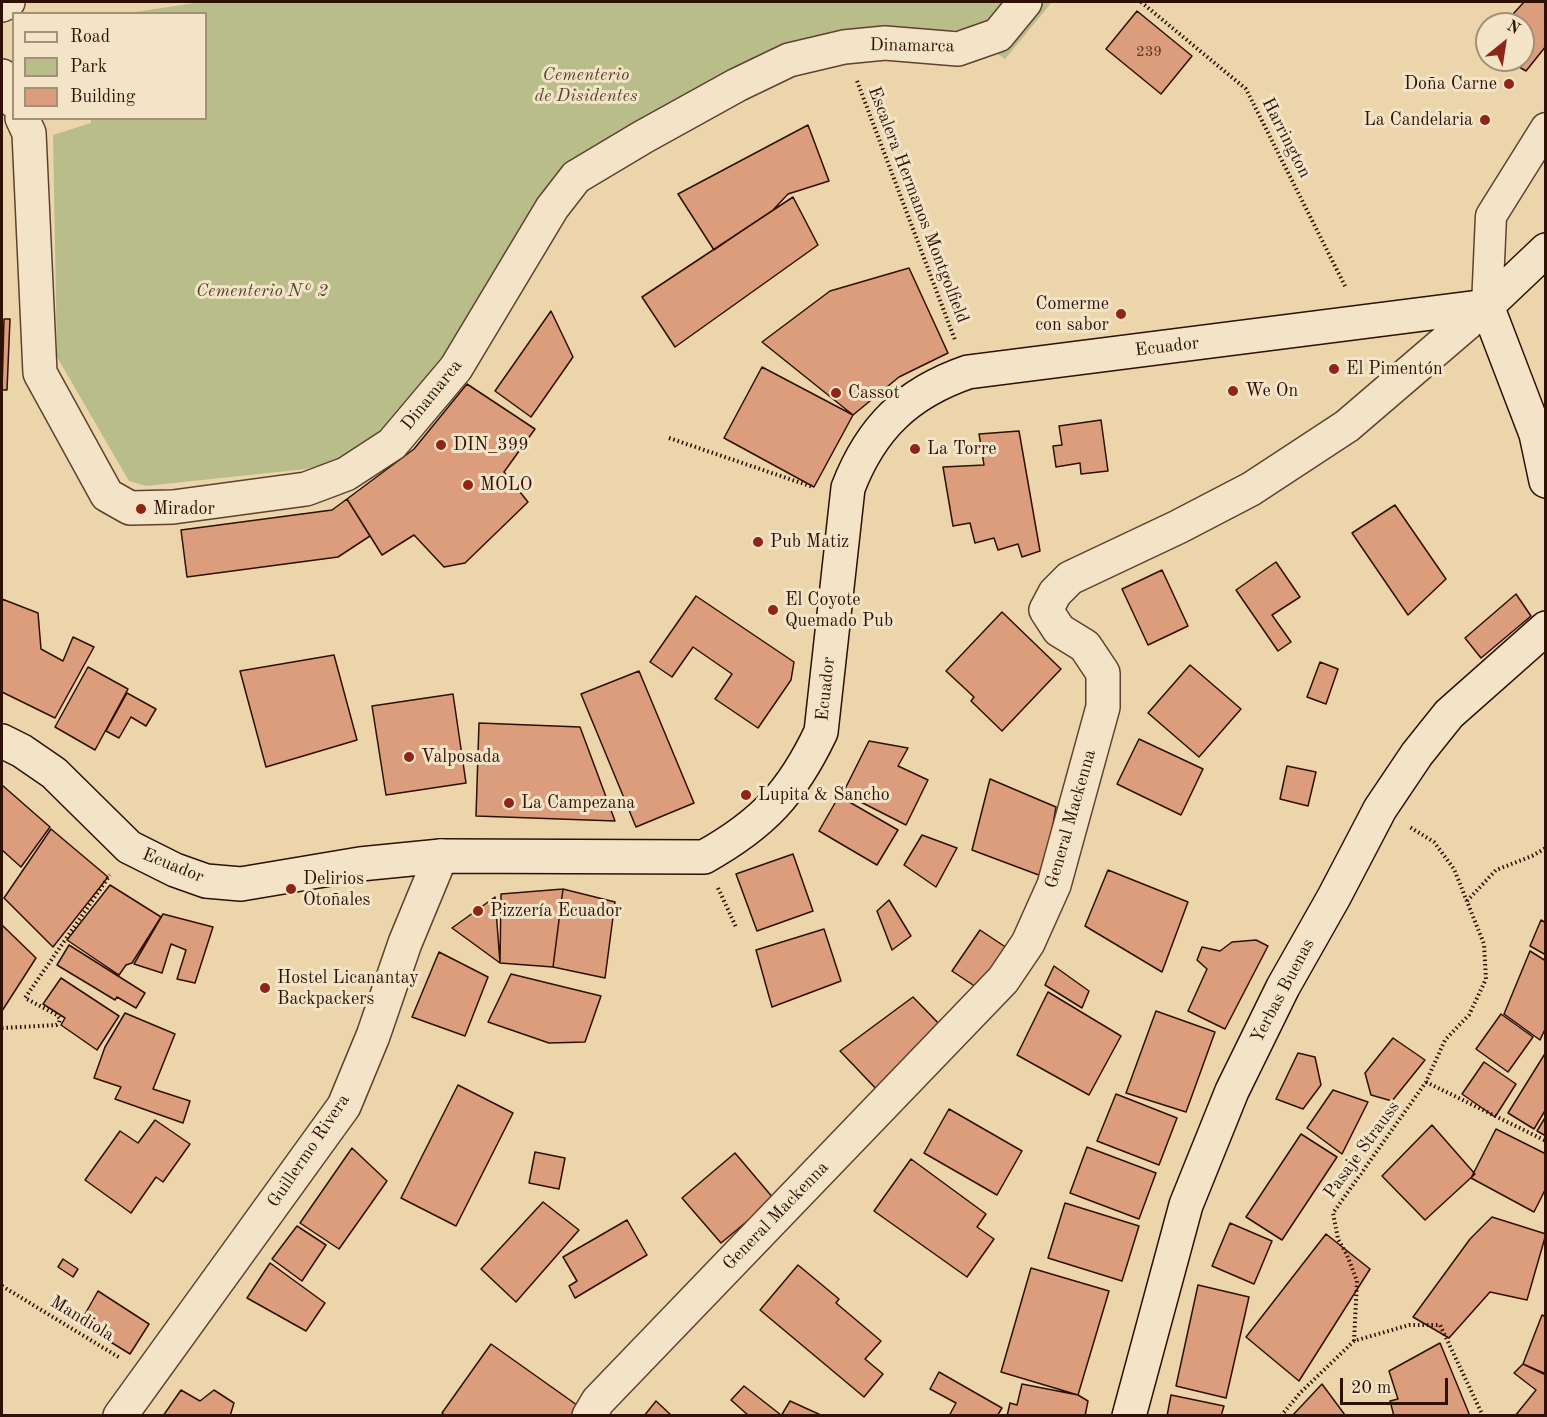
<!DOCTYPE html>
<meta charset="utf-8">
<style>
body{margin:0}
#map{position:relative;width:1547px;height:1417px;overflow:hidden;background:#edd5ab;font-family:"Old Standard TT",serif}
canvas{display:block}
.frame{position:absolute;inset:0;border:3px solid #2e1004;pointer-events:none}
.legend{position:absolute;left:12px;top:12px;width:195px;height:108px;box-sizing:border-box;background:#f3e4c8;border:2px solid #a48f7a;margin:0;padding:8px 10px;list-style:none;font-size:18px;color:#2e1004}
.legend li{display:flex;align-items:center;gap:12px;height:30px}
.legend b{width:30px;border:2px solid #a48f7a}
.north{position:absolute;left:1475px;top:12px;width:60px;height:60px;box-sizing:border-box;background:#f3e4c8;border:2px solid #a48f7a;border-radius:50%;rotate:30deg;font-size:16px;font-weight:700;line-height:24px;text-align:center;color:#2e1004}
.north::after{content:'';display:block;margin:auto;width:21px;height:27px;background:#8f2418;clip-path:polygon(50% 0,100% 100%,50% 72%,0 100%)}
.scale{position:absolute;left:1340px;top:1378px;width:108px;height:27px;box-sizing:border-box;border:3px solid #2e1004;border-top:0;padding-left:8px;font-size:18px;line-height:21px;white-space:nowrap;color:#2e1004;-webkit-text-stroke:4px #f3e4c8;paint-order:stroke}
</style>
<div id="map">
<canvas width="1547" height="1417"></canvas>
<div class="frame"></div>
<ul class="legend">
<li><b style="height:8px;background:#f3e4c8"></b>Road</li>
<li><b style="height:16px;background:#b8bd89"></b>Park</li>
<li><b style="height:16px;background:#db9d7b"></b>Building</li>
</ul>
<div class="north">N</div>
<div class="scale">20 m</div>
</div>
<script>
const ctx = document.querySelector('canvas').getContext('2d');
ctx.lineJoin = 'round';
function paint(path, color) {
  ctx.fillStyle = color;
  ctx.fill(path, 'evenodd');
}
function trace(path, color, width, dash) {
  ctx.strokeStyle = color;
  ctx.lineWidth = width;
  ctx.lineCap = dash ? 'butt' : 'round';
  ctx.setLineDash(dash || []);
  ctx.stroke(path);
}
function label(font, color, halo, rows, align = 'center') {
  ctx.font = font + ' "Old Standard TT",serif';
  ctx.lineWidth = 6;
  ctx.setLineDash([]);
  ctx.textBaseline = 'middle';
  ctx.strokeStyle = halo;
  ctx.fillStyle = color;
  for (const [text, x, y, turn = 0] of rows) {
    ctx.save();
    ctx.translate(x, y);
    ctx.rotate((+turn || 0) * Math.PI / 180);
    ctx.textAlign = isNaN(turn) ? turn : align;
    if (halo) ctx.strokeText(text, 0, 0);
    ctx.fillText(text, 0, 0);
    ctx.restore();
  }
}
paint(new Path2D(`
 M202,2H1052L1005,59L962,29L864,41L794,68L565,193L384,434L348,458L306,469L146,486L129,481L57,357L53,135L91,123V119L206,118V14L128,13Z`), '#b8bd89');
const building = new Path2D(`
 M1524,2H1546V46L1526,71L1507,60H1523V24H1504Z
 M1137,11L1192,56L1161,94L1106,49Z
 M808,125L829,181L788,194L773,210L714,250L678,194Z
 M793,197L818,245L675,347L642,297Z
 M909,268L948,353L899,377L853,415L762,342L830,291Z
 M551,311L573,357L531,417L495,391Z
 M4,319H10L7,390H2Z
 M762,367L853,415L814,487L724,438Z
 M467,384L535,429L504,472L528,502L465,563L444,567L414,535L382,555L347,499L414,449Z
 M1101,420L1108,471L1081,474L1080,463L1056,467L1053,446L1062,445L1059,426Z
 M1019,431L1040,551L1022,557L1018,544L998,550L994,538L975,543L970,523L953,526L943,467L984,465L979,434Z
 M347,499L370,536L338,557L187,577L181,530L332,510Z
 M1395,505L1446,579L1408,615L1352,533Z
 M1276,562L1300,597L1272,615L1291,642L1278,651L1236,590Z
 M1162,570L1188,626L1148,645L1122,589Z
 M1516,594L1531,616L1481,658L1465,638Z
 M696,596L794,662L791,680L758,728L715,699L732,674L693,647L672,677L650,662Z
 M2,599L38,613L41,649L63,661L73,637L94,647L55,718L2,692Z
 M1002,612L1061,669L1002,731L971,701L974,697L946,671Z
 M334,655L357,740L266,767L240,671Z
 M1320,662L1338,669L1326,704L1307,697Z
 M1190,665L1241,709L1199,757L1148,713Z
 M88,667L128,689L95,750L55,727Z
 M639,671L694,803L636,827L581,694Z
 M127,693L156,709L146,726L131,717L119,738L106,731Z
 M453,694L466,783L386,795L372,706Z
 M479,723L580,727L615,821L476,816Z
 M1139,739L1203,769L1181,815L1117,784Z
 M869,741L908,748L898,766L928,780L906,825L843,793Z
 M1287,766L1316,772L1308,806L1280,799Z
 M990,779L1056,807L1044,877L972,850Z
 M2,785L50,827L21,867L2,850Z
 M839,796L898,830L877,865L819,831Z
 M51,829L108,877L53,947L4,898Z
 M922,835L957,848L936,887L904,865Z
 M793,854L813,911L757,931L736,874Z
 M1108,870L1188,902L1162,972L1085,926Z
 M110,885L161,917L132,963L126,965L119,975L67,940Z
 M563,889L615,902L605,978L553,967Z
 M563,889L553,967L500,963L501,894Z
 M495,897L500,963L452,928Z
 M889,900L911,936L892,950L877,911Z
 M163,914L213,927L195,983L177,979L186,950L171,944L162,973L134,964Z
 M1541,920L1546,923V955L1530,946Z
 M2,925L36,958L2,1011Z
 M824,929L841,981L772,1007L756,950Z
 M980,930L1010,950L982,991L952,971Z
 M1256,940L1268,946L1225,1029L1188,1011L1207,969L1197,960L1202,947L1220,951L1232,942Z
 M69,945L145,993L136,1008L117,997L115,1000L57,965Z
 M1530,951L1546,961V1027L1540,1040L1504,1014Z
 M439,952L488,977L465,1036L412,1017Z
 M1054,966L1089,991L1082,1008L1045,985Z
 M511,974L601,996L585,1042L549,1043L488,1022Z
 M61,978L119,1016L97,1050L61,1025L65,1018L43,1004Z
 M1048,992L1121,1036L1089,1095L1017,1055Z
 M913,997L946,1031L882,1095L840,1051Z
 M1156,1011L1215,1032L1186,1112L1126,1093Z
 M125,1013L175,1034L153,1089L190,1101L183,1123L115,1099L121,1087L94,1078L105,1047Z
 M1501,1014L1533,1037L1508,1072L1476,1049Z
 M1393,1038L1425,1060L1392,1101L1371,1095L1365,1073Z
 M1546,1052V1109L1534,1129L1508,1113Z
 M1298,1053L1315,1057L1321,1085L1303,1109L1276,1099Z
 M1484,1062L1516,1084L1495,1117L1462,1094Z
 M458,1085L513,1113L456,1226L401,1198Z
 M1333,1090L1368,1102L1342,1154L1307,1128Z
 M1116,1094L1177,1118L1159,1165L1097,1141Z
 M949,1109L1022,1151L997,1195L924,1153Z
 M1546,1116V1136L1537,1131Z
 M155,1120L190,1144L163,1182L156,1177L131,1213L85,1180L120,1131L138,1143Z
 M1432,1125L1475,1174L1425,1220L1382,1176Z
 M1496,1129L1546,1154V1188L1534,1212L1471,1178Z
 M1301,1134L1337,1157L1282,1240L1246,1217Z
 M1087,1147L1156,1173L1139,1219L1070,1193Z
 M352,1148L387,1181L339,1249L300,1223Z
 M535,1152L565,1158L559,1189L529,1183Z
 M735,1153L774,1199L721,1243L682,1198Z
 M911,1159L986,1214L977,1227L994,1239L967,1277L874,1211Z
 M543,1202L579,1230L516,1302L481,1269Z
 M1065,1203L1139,1226L1122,1281L1048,1258Z
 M1492,1217L1546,1234L1527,1300L1490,1292L1449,1338L1413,1317L1470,1239Z
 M627,1220L647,1255L575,1298L569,1286L577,1281L563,1257Z
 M1230,1223L1272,1241L1254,1284L1212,1266Z
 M297,1226L326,1245L302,1281L272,1259Z
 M1326,1234L1370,1269L1299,1381L1246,1337Z
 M63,1259L78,1269L73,1277L58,1267Z
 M270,1263L325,1303L306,1331L247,1298Z
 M798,1265L839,1299L836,1303L881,1341L865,1359L883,1374L864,1397L760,1310Z
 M1031,1268L1109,1291L1078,1395L1001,1372Z
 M1198,1285L1249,1297L1226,1398L1176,1386Z
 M98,1291L149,1324L130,1354L80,1323Z
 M1542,1315L1546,1317V1374L1523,1364Z
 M1440,1343L1470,1416H1394L1390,1401L1398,1399L1389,1371Z
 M491,1344L584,1410L580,1416H446L442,1413Z
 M1523,1364L1546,1375V1416H1515L1536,1390L1514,1373Z
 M939,1372L1002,1408L997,1416H949L956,1403L930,1389Z
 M1022,1384L1078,1395L1088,1401L1085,1416H1007L1010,1403L1017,1405Z
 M1322,1384L1345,1415L1292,1416Z
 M744,1386L781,1415L749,1416L731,1400Z
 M181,1390L200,1401L214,1390L234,1403L230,1416H163Z
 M1171,1395L1224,1406L1221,1416H1167Z
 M656,1401L672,1416H644Z
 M790,1401L823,1416H781Z`);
paint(building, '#db9d7b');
trace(building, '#2e1004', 1.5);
const pedestrian = new Path2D(`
 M1487,306L1491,216L1546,128`);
const minor = new Path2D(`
 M2,76L14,101
 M22,118L29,133L40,373L107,495L130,508L173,507L306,489L346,474L392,444L456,368L552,208L576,177L643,137L737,85L789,60L844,47L885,43L958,49L998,35L1025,2`);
const tertiary = new Path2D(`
 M2,5L8,2
 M120,1416L344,1106L373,1036L405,943L441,856
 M589,1416L598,1401L1003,980L1028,943L1054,885L1103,707V673L1085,646L1059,630L1046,610L1055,593L1070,578L1178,527L1251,489L1347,426L1487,306`);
const secondary = new Path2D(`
 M1487,306L1536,434L1546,481
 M1487,306L1546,250
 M2,741L22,751L54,773L129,847L175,870L206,881L241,884L360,864L441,856L704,857C763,824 792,793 821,732L848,488C871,428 907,393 968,372L1487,306
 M1129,1416L1186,1205L1232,1091L1283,987L1334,897L1380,809L1417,754L1449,714L1546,628`);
trace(pedestrian, '#5e412e', 33);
trace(minor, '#5e412e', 36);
trace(tertiary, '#5e412e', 36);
trace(secondary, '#2e1004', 36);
trace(new Path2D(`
 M1141,2L1246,89L1346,288
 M857,81L955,340
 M669,438L813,487
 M718,888L736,927
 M1467,901L1496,870L1532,856L1546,848
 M2,1028L56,1025L59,1023L60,1019L57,1015L25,998L110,875
 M1426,1082L1546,1141
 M2,1286L120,1358
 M1354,1341L1357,1281L1347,1255L1338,1239L1333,1213L1426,1082L1445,1040L1469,1015L1486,979L1484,944L1454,869L1434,842L1408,826
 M1281,1416L1300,1393L1354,1341L1409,1325H1440L1483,1416`), '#2e1004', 4, [1.5, 3]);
trace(pedestrian, '#f3e4c8', 30);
trace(minor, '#f3e4c8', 33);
trace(tertiary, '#f3e4c8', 33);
trace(secondary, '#f3e4c8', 33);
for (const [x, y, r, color] of [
 [1509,84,6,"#8f2418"],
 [1485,120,6,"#8f2418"],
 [1121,314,6,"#8f2418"],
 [1334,369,6,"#8f2418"],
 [1233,391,6,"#8f2418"],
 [836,393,6,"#8f2418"],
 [441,445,6,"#8f2418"],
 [915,449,6,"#8f2418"],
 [468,485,6,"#8f2418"],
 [141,509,6,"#8f2418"],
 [758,542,6,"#8f2418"],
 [773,610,6,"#8f2418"],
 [409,757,6,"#8f2418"],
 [746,795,6,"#8f2418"],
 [509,803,6,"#8f2418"],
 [291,889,6,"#8f2418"],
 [478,911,6,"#8f2418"],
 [265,988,6,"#8f2418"]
]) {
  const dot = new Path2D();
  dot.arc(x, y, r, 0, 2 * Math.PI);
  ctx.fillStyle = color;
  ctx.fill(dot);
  trace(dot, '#f3e4c8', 2);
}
label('15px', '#593322', null, [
 ["239",1149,52]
]);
label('18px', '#2e1004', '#f3e4c8', [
 ["Dinamarca",912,46,1],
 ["Harrington",1286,138,63],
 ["Escalera Hermanos Montgolfield",918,205,69],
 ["Ecuador",1167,347,-7],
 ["Dinamarca",432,395,-51],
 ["Ecuador",826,689,-84],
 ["General Mackenna",1071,819,-74],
 ["Ecuador",173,866,22],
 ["Yerbas Buenas",1283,991,-62],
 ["Pasaje Strauss",1362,1150,-54],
 ["Guillermo Rivera",309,1151,-56],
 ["General Mackenna",776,1216,-46],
 ["Mandiola",82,1319,31]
]);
label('italic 18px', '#57442c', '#f3e4c8', [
 ["Cementerio",586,75],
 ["de Disidentes",586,96],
 ["Cementerio N° 2",262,291]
]);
label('18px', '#2e1004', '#f3e4c8', [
 ["Doña Carne",1497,84,"right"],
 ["La Candelaria",1473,120,"right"],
 ["Comerme",1109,304,"right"],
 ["con sabor",1109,325,"right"],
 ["El Pimentón",1346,369],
 ["We On",1245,391],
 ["Cassot",848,393],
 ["DIN_399",453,445],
 ["La Torre",927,449],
 ["MOLO",480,485],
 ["Mirador",153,509],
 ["Pub Matiz",770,542],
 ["El Coyote",785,600],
 ["Quemado Pub",785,621],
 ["Valposada",421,757],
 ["Lupita & Sancho",758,795],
 ["La Campezana",521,803],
 ["Delirios",303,879],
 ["Otoñales",303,900],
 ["Pizzería Ecuador",490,911],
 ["Hostel Licanantay",277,978],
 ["Backpackers",277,999]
], 'left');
</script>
